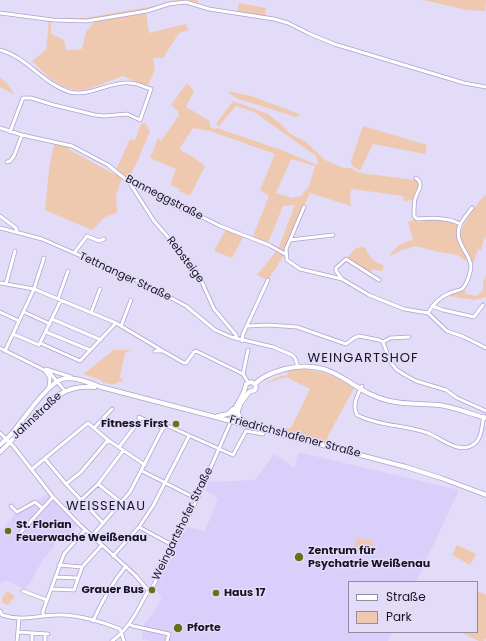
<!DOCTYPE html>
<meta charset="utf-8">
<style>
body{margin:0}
#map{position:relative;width:486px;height:641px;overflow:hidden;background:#e2dcf8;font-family:Poppins,sans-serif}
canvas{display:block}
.legend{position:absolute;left:348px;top:581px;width:130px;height:52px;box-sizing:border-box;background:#e2dcf8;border:1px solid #928ca3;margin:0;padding:5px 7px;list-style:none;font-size:12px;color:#191424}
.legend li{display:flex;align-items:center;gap:8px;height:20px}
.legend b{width:20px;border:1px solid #928ca3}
</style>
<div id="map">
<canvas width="486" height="641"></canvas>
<ul class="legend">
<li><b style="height:5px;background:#fff"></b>Straße</li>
<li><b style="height:11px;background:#efc9af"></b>Park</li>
</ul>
</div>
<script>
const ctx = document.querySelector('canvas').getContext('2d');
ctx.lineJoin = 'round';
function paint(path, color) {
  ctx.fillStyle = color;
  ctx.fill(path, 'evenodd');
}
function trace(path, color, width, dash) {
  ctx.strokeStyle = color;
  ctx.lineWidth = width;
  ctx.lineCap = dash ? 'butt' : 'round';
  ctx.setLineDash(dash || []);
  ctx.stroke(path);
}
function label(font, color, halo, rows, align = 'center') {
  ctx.font = font + ' Poppins,sans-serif';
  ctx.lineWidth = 3;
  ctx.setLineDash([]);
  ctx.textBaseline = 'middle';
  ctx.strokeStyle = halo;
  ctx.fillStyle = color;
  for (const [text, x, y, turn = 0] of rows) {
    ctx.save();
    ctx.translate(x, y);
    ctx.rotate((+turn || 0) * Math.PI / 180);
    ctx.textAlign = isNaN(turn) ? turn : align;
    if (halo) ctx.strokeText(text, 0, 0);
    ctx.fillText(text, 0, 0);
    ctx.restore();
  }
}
paint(new Path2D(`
 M298,452L459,490L416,582H349V632H392L388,641H151L142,639L144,624L153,613L162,597L154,588L187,527L205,531L218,499L205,490L208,482L255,480L274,454L295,468Z
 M48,494L78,526L67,537L61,532L53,548L43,559L30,583L24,589L6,580L0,584V532L17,512Z`), '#d9cffa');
paint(new Path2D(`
 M177,0H197L199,4L183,1L144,11L88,20L58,19L85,18L154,6Z
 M423,0H486L485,11L467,10Z
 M239,3L266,8L265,16L237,13Z
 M146,13L149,33L185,24L189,30L179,33L163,58H153L155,70L147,87L123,76C114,79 89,90 82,90C61,91 45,74 32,61L46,50L49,21H51V34L64,40L66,50H76L82,49L86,32L95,21Z
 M0,78L5,81L15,95L0,87Z
 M187,83L194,91L186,107L210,121V127L215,129L217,128L284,151L317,165L318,163L316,156L254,112L236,106L219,126L216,124L233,101L268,114L281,124L289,133L306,142L325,160L344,168H351L360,173L416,180L419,185L413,200L404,201L403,196L352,189L350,194L351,206L310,193L284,249V255L268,280L257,275L278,249L295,205L283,206L268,243L253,236L269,196L260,190L275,154L210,131L193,128L180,148V150L192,156L205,166L190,196L179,191L180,189L170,185L176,169L150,158L158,138L161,141L179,115L178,111L171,105ZM291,159L315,166L309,186L301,196L292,198L276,193Z
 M227,91L251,96L302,115H299L296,117L236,98Z
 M145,123L150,131L138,160L128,179L122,178L116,195L117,213L105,217L92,230L45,210L49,169L54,143L68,147L70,150L114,174L130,139L135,140L141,124Z
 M363,126L427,145L425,154L373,144L360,171L352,166L351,161Z
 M486,195V241L485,235L481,250L478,249L474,262L472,263C468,255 459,245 460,236C461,226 473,210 479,202V201Z
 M430,218L456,223L459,227C456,242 461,248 468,261L464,260L458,255L438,252L416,246L402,250L390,256C394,246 404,243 413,239L408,222L415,219L417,222L425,221Z
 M226,229L243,237L232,258L214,251Z
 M361,246L366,249C368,256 376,264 384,265L382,271L372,269L371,273L347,258L356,248H359Z
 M486,275V297L475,300L448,296L464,288L466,294L477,296L483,290V282Z
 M114,350H132L125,353L120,377L124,381C119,380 119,383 115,384C111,385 106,383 102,382L101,380L83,374Z
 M298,369C322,370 333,375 354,388L327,438L328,444L293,435L282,429L290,428L292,426L310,389L286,377L262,385L281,376L287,375L288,371Z
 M356,538L373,541L372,552L366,551L365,553L354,551Z
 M457,545L476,554L470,565L452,555Z
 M7,591L15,596L8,605L3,603L2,598Z
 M478,591L486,595V638L484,641H479L460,632H477Z`), '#efc9af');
const street = new Path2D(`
 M0,13L53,20L87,21L147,11L169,4L186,2L209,9L274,19L288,23L310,34L334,44L464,83L486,87
 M0,50C27,57 43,84 70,92C90,97 110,81 130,83C137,83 144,87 151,89L140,120L127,114L104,116L95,115L54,105L31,98H23L10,132
 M0,128L22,135L72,146L108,165L129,182L136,183L155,195L191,214L202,217L220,226L269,245L285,254
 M7,162L10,161L14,156L22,135
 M416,178C425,184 417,191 415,199C414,204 414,210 414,216L417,219C431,218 447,217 460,224
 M129,182L154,221L180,251L201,280L214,309L236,335L237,339
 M0,216L16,228L17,232
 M0,228L42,239L145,284L186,306L215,330L231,337L273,347L292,355L295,358L298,367
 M333,235L290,240L286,249L287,260L300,269L342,279L369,295L404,309L428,313L447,331L464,337L486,348
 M290,240L304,207
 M74,253L87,236L99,241L104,239
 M342,279L336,271V268L346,259L379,280
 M0,283L34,289L58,299L116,323L163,351
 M6,284L15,251
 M58,299L68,271
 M432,306L443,310L474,317L483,305
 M0,312L19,321
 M24,312L50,324
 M91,313L100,289
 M428,313C433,304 440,297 450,293C454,291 458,291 462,289C466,285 469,277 470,272C476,256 450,243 461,223C464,218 468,213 472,208
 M52,319L101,340
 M121,326L131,300
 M248,326L268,325L297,327L343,343L346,344L354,338L359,336L379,340L383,342L384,345L391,363L397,370L405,375L416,381L446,390L457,398L486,411
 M46,332L90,350
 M13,334L39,345L61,300
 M242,341L243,334L268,280
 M383,342L390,338L409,337
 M40,343L80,361L116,323
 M0,348L50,373L65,391
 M5,351L34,289L44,258
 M155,351H163L184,363H186L194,352L196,351L243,374L248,382
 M46,369L71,377
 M45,371L50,378L49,387
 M243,374L248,350
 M362,386C357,396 352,405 357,415C379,426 405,425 428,433C441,438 457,453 471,446C483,440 481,427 484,416
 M94,428L112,409
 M163,428L168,426L233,455L246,431L263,434
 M0,433L14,447L53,497L80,525L135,575L148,590
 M119,447L139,421V417L163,428
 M45,459L66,484L103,523
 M32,469L88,423L108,440L145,465
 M142,471L197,499
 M66,484L81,472L108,440
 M98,484L122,503
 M81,500L98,484L123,451
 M11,506L17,512L35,502L42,508
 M139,527L174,546
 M92,536L130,492L163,428
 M18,540L21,532L53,497
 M113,556L139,527L153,506L189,436
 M59,565L82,567
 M55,577L78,578
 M51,589L74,590L82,567L102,545
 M23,591L47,600
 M0,611L2,615C23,622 37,615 57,615C76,614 103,622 120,629L124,641
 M43,616V611L64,554L85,530
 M93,621C102,601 112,583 126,566
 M129,624L133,626L169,634L167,641
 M18,632L48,634
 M17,641L19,619
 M32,641V633
 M45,641V634
 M112,641C125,632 134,618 141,604C145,597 147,591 153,586L174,546L197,499L231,421`);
const secondary = new Path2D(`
 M255,384C262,376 274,372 285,369C338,357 348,392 390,401C406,405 423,403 439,405C455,407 470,414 486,418
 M249,392L255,390L256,387L255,384
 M237,410L240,418L247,423
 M218,416L228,414L233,409
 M231,421C232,407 245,397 246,384L251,382L255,384
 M231,421L235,418L241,403L249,392
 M0,445C4,441 9,437 13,432C23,420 48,383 62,379C74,376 90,383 101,387L406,467L441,478L486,495
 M0,452L55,397C70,388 78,386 95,387`);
trace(street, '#ada2ce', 4.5);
trace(secondary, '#ada2ce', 5.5);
trace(street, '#fff', 3);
trace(secondary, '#fff', 4);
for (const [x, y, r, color] of [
 [176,424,4,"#667019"],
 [8,531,4,"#667019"],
 [299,557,5,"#667019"],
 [152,590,4,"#667019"],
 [216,593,4,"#667019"],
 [178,628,5,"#667019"]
]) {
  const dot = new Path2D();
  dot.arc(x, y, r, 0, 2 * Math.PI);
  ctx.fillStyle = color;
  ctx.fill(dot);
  trace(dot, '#e2dcf8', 1.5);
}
label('11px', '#191424', '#e2dcf8', [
 ["Banneggstraße",164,198,27],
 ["Rebsteige",185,260,53],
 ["Tettnanger Straße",125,277,25],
 ["Jahnstraße",37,416,-43],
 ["Friedrichshafener Straße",295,437,15],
 ["Weingartshofer Straße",183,524,-64]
]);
label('bold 11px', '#191424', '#e2dcf8', [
 ["Fitness First",168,424,"right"],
 ["St. Florian",16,525],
 ["Feuerwache Weißenau",16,538],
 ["Zentrum für",308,551],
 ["Psychatrie Weißenau",308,564],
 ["Grauer Bus",144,590,"right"],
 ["Haus 17",224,593],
 ["Pforte",187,628]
], 'left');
ctx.letterSpacing = '1px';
label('13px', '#191424', '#e2dcf8', [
 ["WEINGARTSHOF",363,359],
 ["WEISSENAU",106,507]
]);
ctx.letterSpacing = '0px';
</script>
